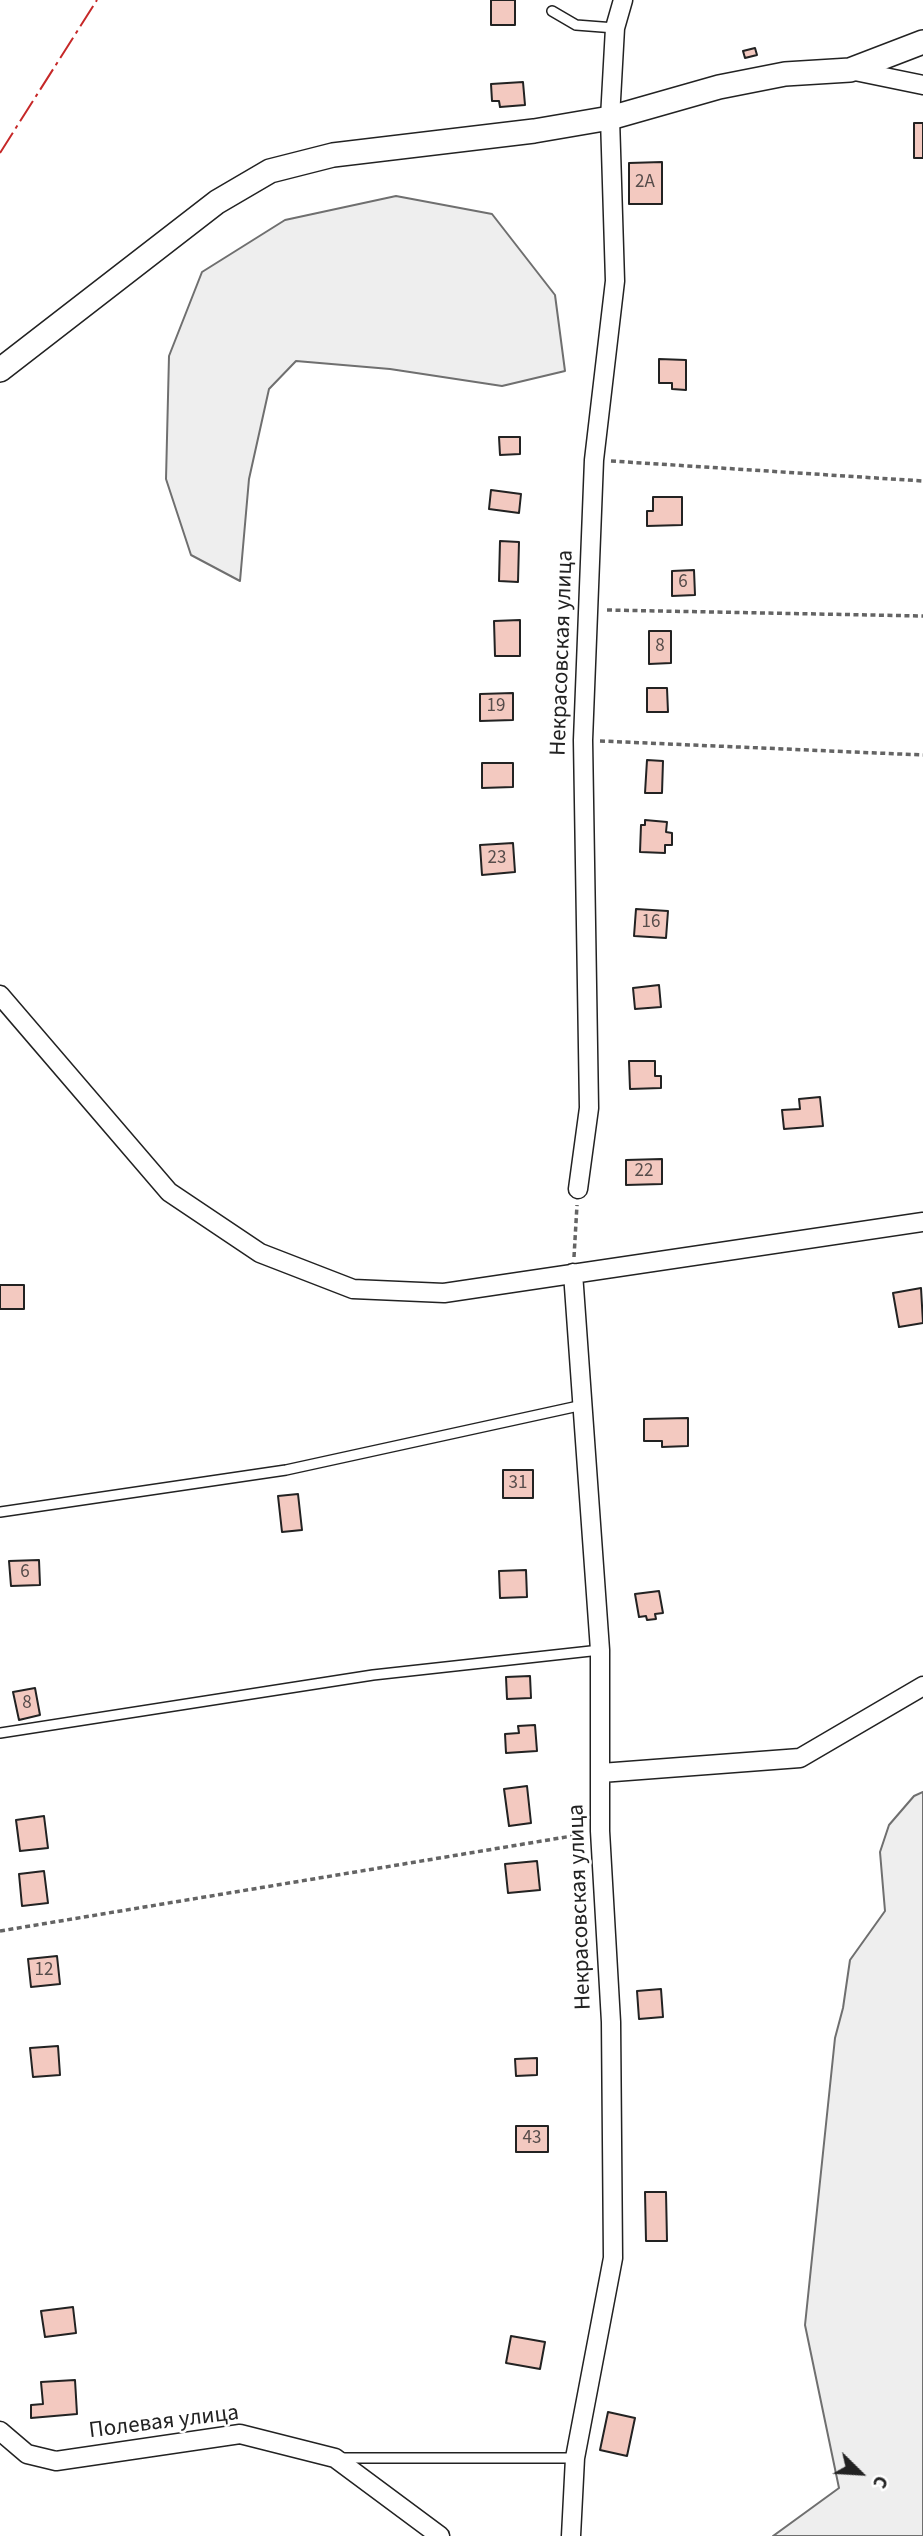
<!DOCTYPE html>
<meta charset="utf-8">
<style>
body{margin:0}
#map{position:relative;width:923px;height:2536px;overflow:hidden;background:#fff;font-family:"Source Sans 3",sans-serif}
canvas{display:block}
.north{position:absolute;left:825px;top:2438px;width:70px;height:70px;-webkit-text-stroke:5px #fff;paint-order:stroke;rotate:114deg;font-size:19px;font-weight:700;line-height:28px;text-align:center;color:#222}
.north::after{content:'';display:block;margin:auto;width:24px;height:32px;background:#222;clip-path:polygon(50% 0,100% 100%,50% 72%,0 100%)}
</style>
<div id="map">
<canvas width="923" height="2536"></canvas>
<div class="north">С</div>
</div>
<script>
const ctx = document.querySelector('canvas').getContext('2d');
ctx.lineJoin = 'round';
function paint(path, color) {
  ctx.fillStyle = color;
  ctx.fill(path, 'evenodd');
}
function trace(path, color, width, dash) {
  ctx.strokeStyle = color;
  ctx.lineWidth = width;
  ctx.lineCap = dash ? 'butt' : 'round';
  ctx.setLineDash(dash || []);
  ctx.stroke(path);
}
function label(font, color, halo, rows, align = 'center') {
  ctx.font = font + ' "Source Sans 3",sans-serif';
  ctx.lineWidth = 5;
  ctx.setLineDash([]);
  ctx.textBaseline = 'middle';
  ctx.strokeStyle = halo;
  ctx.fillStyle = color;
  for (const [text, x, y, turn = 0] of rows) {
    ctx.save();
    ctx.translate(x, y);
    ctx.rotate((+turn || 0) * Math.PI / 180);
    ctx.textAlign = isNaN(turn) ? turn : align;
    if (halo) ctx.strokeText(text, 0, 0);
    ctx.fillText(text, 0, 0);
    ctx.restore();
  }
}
const green = new Path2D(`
 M396,196L492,214L555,295L565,371L502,386L390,369L296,361L269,389L249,479L240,581L191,555L166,479L169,356L202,272L285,220Z
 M923,1792V2536H773L839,2488L805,2325L835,2038L843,2008L850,1960L885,1911L880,1852L889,1825L914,1796Z`);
paint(green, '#eee');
trace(green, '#6f6f6f', 2);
const building = new Path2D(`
 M491,0H515V25H491Z
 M755,48L757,55L745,58L743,51Z
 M523,82L525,105L500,107L499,101H492L491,84Z
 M914,123H923V158H914Z
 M662,162V204H629V163Z
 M659,359L686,360V390L672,389V383H659Z
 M499,437H520V454L500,455Z
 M491,490L521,494L519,513L489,509Z
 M653,497H682V525L647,526V511H653Z
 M500,541L519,542L518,582L499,581Z
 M694,570L695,595L672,596V571Z
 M520,620V656H495L494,621Z
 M649,631H671V663L649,664Z
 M647,688H667L668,712H647Z
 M513,693V720L480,721V694Z
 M647,760L663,761L662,793H645Z
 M482,763H513V787L482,788Z
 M645,820L667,822L666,832L672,833V845H665V853L640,852L641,825H645Z
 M513,843L515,872L482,875L480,845Z
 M636,909L668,911L666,938L634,936Z
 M659,985L661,1007L635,1009L633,988Z
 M629,1061H655V1076H661V1088L630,1089Z
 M820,1097L823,1126L784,1129L782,1110L800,1109L799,1099Z
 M662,1159V1184L626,1185V1160Z
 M0,1285H24V1309H0Z
 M921,1288L923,1323L899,1327L893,1293Z
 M688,1418V1446L662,1447V1441H644V1419Z
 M503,1470H533V1498H503Z
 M298,1494L302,1530L282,1532L278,1496Z
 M39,1560L40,1585L11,1586L9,1561Z
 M526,1570L527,1597L500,1598L499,1571Z
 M659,1591L663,1613L655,1614L656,1619L647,1620L646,1616L639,1617L635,1594Z
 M530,1676L531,1698L507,1699L506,1677Z
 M35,1688L40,1715L19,1720L13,1692Z
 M535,1725L537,1751L506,1753L505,1734L519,1733L518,1726Z
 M527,1786L531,1823L509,1826L504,1789Z
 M44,1816L48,1848L20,1851L16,1820Z
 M537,1861L540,1890L508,1893L505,1864Z
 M44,1871L48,1903L22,1906L19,1874Z
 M57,1956L60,1984L31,1987L28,1959Z
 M661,1989L663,2017L639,2019L637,1991Z
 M58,2046L60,2075L33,2077L30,2048Z
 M537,2058V2075L516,2076L515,2059Z
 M516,2126H548V2152H516Z
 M645,2192H666L667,2241H646Z
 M73,2307L76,2333L45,2337L41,2311Z
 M511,2336L545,2342L540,2369L506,2363Z
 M75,2380L77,2414L31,2418V2405L43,2404L41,2382Z
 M608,2412L635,2418L627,2456L600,2450Z`);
paint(building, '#f3c9c0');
trace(building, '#222', 2);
const service = new Path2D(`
 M552,11L576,25L615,28
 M0,1512L286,1470L583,1405
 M0,1733L373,1675L600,1650
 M337,2458H575`);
const minor = new Path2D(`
 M850,70L923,85
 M0,995L169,1192L260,1253L353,1289L444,1293L923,1222
 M578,1189L589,1108L583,740L594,460L615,281L610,118L615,28L623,0
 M601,1773L800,1758L923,1686
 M0,2431L27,2454L56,2461L240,2434L335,2458L440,2536
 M571,2536L575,2458L613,2258L611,2022L600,1831V1650L573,1273`);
const tertiary = new Path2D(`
 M0,370L217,202L270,171L333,155L534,131L610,118L719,87L785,74L850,70L923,42`);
trace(service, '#222', 12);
trace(minor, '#222', 21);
trace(tertiary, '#222', 26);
trace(new Path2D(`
 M611,461L923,481
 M607,610L923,616
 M600,741L923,755
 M574,1257L577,1205
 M0,1931L584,1834`), '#646464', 3.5, [5, 3.5]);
trace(service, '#fff', 9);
trace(minor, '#fff', 18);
trace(tertiary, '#fff', 23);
trace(new Path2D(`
 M0,153L97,0`), '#c62828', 2, [24, 5, 3.5, 5]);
label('19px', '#564c4a', null, [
 ["2А",645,183],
 ["6",683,583],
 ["8",660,647],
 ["19",496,707],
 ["23",497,859],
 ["16",651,923],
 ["22",644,1172],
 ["31",518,1484],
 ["6",25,1573],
 ["8",27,1704],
 ["12",44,1971],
 ["43",532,2139]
]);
label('23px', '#222', '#fff', [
 ["Некрасовская улица",563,653,-88],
 ["Некрасовская улица",581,1907,-92],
 ["Полевая улица",164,2423,-7]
]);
</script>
